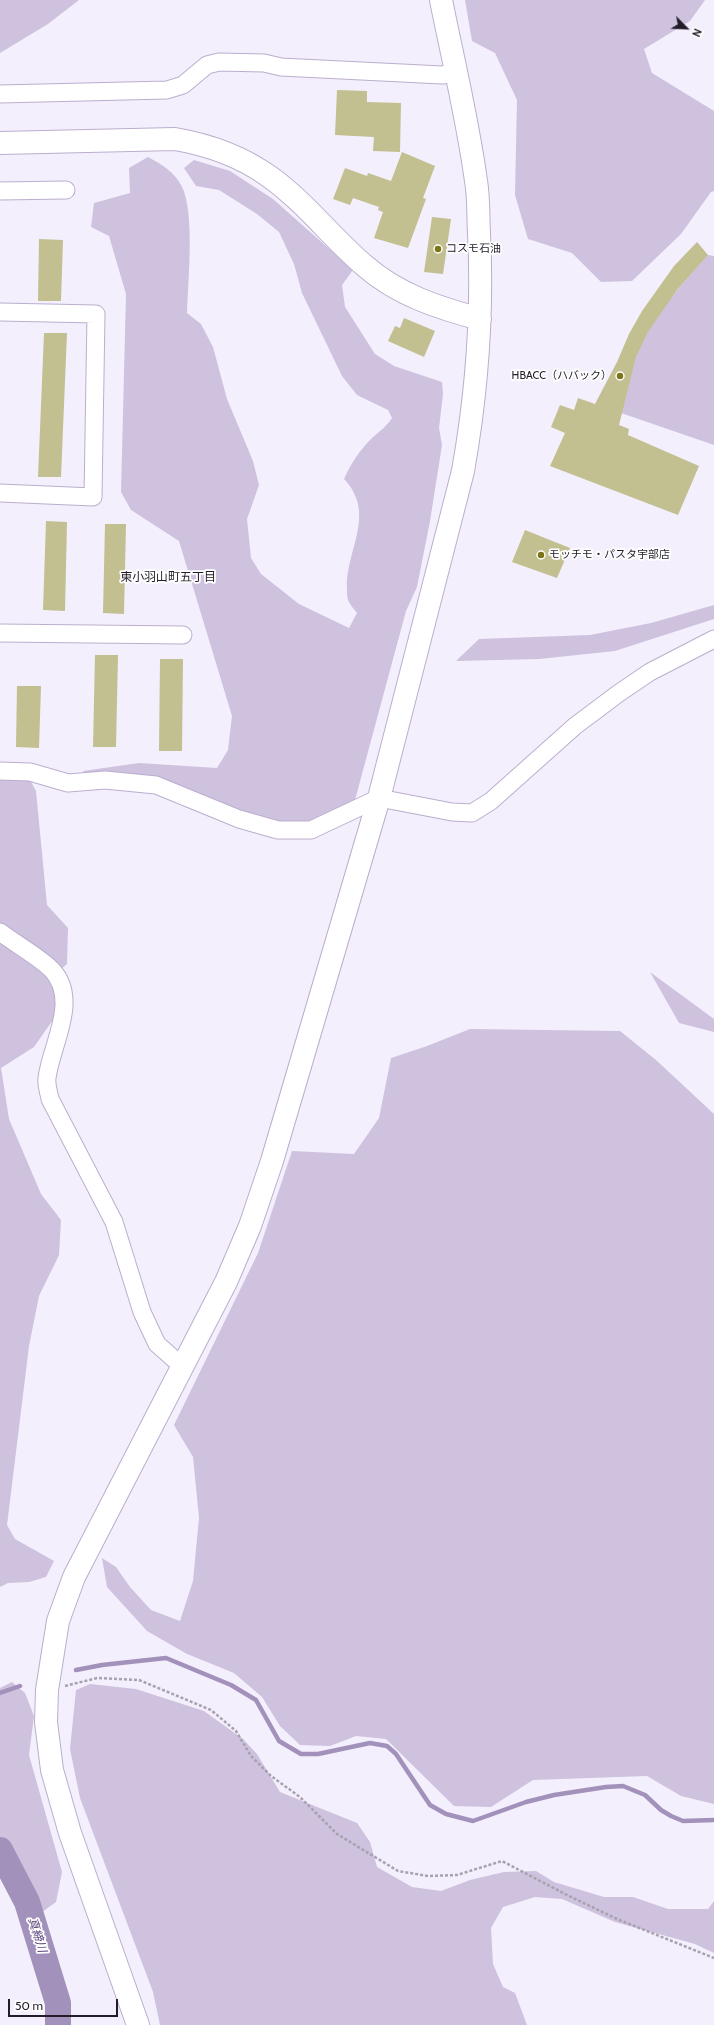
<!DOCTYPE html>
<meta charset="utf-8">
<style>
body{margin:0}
#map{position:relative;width:714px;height:2025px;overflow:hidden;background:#f4effc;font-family:Cabin,sans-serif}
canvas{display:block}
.north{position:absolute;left:666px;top:8px;width:40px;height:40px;-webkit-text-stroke:3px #fff;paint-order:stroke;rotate:114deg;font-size:11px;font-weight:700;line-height:16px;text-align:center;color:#211c27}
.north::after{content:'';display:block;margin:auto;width:14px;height:18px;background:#211c27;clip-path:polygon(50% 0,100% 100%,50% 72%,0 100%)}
.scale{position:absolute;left:8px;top:1999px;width:110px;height:18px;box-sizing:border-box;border:2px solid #211c27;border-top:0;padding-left:5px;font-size:12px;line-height:14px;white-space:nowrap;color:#211c27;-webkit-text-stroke:3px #fff;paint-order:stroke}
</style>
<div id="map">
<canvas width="714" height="2025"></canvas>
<div class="north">N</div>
<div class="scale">50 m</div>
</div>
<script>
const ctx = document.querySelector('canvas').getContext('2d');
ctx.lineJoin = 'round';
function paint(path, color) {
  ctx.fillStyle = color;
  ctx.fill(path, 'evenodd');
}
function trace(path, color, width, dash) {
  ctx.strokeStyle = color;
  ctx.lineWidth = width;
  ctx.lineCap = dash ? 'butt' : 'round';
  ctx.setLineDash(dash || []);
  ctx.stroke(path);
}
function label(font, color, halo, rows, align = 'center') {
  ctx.font = font + ' Cabin,"Noto Sans JP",sans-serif';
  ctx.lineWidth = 3.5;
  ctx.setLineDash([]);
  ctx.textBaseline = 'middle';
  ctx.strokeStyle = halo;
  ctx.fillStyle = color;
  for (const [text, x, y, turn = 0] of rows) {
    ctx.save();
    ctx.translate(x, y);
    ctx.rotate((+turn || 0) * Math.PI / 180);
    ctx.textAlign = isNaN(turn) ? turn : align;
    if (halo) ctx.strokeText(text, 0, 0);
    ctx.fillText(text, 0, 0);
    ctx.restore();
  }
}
paint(new Path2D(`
 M0,0H79L48,24L0,53Z
 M465,0H705L690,21L644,49L652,73L714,111V191L711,192L681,234L632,281L601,282L572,253L528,239L515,195L517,100L495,53L472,41Z
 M148,157C161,164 175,172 182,187C195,213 188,282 187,313L201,324L213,347L227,399L253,461L259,485L247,519L251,558L261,574L299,604L349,628L357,613C354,609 350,605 348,600C347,597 347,592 347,588C346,549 377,514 344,479C351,463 360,450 372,438C380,431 387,426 392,418L388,410L357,395L342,376L302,293L294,264L279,232L257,214L219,190L196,186L184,168L194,160L230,171L273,199L353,270L342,285L345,307L375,354L394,366L442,382L443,394L439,428L442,445L430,521L417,587L406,611L355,800L323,818L296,826L84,774L83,771L139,763L217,768L228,750L232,716L179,541L131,510L121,492L126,294L109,236L91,227L94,203L130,193L129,168Z
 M708,255L714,256V445L621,413C626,394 629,375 636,357C651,318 680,286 708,255Z
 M714,605V619L615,651L539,659L456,661L479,639L590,635L651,623Z
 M0,775L28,776L36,791L47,905L68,928L67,964L49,979L60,993L55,1017L34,1047L1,1068L9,1119L41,1194L61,1220L59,1255L39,1296L29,1346L7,1525L15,1539L54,1561L46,1577L29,1582L8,1583L0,1587Z
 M650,972L714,1019V1032L679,1023Z
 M470,1029L620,1031L656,1060L714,1114V1804L681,1796L647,1776L533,1780L491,1807L454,1806L386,1739L356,1736L330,1746L300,1745L280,1726L262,1697L234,1673L187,1654L147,1631L107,1587L102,1558L116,1567L130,1587L151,1610L180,1621L193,1581L199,1518L193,1457L174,1425L258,1253L292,1151L354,1154L379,1118L391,1058L427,1046Z
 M12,1682L25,1693L34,1716L29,1755L62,1872L56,1902L38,1915L0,1878V1688Z
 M90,1684L136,1689L204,1711L243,1739L257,1754L280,1792L357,1823L370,1842L377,1867L412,1887L441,1891L470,1880L504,1872L536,1871L554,1882L604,1897H633L668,1909H708L714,1901V1953L695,1944L615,1922L562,1899L535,1897L503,1907L491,1928L493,1964L503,1987L515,1993L527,2025H160L153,1992L80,1798L70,1749L76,1690Z`), '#cec2df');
trace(new Path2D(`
 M76,1670L102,1665L166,1658L231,1685L256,1700L279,1741L301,1754H318L370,1743L387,1746L396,1754L430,1805L446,1814L473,1821L526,1802L554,1795L606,1787L623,1786L645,1795L661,1810L671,1816L683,1821L714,1820
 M0,1693L20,1686`), '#a291ba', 4.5);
trace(new Path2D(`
 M0,1850L27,1902L58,2003V2025`), '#a291ba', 26);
paint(new Path2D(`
 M337,90L367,91V102L401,103L400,152L373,151L374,137L335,135Z
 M402,152L435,166L423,198L426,199L408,248L374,238L383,212L378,210L379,207L353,198L350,205L333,199L345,168L367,176L368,173L391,181Z
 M432,217L451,219L443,274L424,272Z
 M39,239L63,240L61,301H38Z
 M697,242L708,255L677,290L648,332L636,357L619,425L629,429L628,435L699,466L678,515L550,466L565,433L551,427L560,405L574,410L578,398L595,404L617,362L629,334L642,311L674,266Z
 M404,318L435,331L424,357L388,341L395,326L400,328Z
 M44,333H67L61,477H38Z
 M46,521L67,522L65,611L43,610Z
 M105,524H126L124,614L103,613Z
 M525,530L570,548L557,578L512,562Z
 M95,655H118L116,747H93Z
 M160,659H183L182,751H159Z
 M17,686H41L39,748L16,747Z`), '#c2bf90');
const street = new Path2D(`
 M0,94L167,90L183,85L207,65L219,62L264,63L281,67L442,75L456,73
 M0,191L66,190
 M0,312L96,314L93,497L0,493
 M0,633L183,635
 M0,771L30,772L68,783L105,780L156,785L239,819L278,830H311L379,798L452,812L472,813L491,801L575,726L619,693L650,672L714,639
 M0,932C14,943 41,958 52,970C80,1000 51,1045 47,1078C46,1085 49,1093 50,1099L114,1222L142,1312L157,1344L183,1367`);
const secondary = new Path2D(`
 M0,143L175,139C210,145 241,156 270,177C305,202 332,238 365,266C398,295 439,308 480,319
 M138,2025L70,1833L52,1770L46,1722L47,1690L58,1621L74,1577L226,1282L250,1226L272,1161L379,798L463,471C477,392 483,313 479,233C478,216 479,198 476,181C468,121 453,60 441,0`);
trace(street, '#bbaecd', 19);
trace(secondary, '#bbaecd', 24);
trace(new Path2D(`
 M65,1686L97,1678L139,1680L211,1710L236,1731L251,1756L271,1776L300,1797L337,1834L398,1871L428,1876L457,1875L502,1861L567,1895L617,1919L714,1958`), '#a7a2ae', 2.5, [3, 2]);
trace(street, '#fff', 17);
trace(secondary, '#fff', 22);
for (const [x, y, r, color] of [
 [438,249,4,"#7c7518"],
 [620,376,4,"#7c7518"],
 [541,555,4,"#7c7518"]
]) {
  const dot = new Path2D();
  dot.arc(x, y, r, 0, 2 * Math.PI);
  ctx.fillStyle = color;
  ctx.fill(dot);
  trace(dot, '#fff', 1.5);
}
label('11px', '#211c27', '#fff', [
 ["コスモ石油",446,249],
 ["HBACC（ハバック）",612,376,"right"],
 ["モッチモ・パスタ宇部店",549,555]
], 'left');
label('12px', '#211c27', '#fff', [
 ["東小羽山町五丁目",168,577]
]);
label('italic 12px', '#5e457c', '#fff', [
 ["真締川",37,1935,73]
]);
</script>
